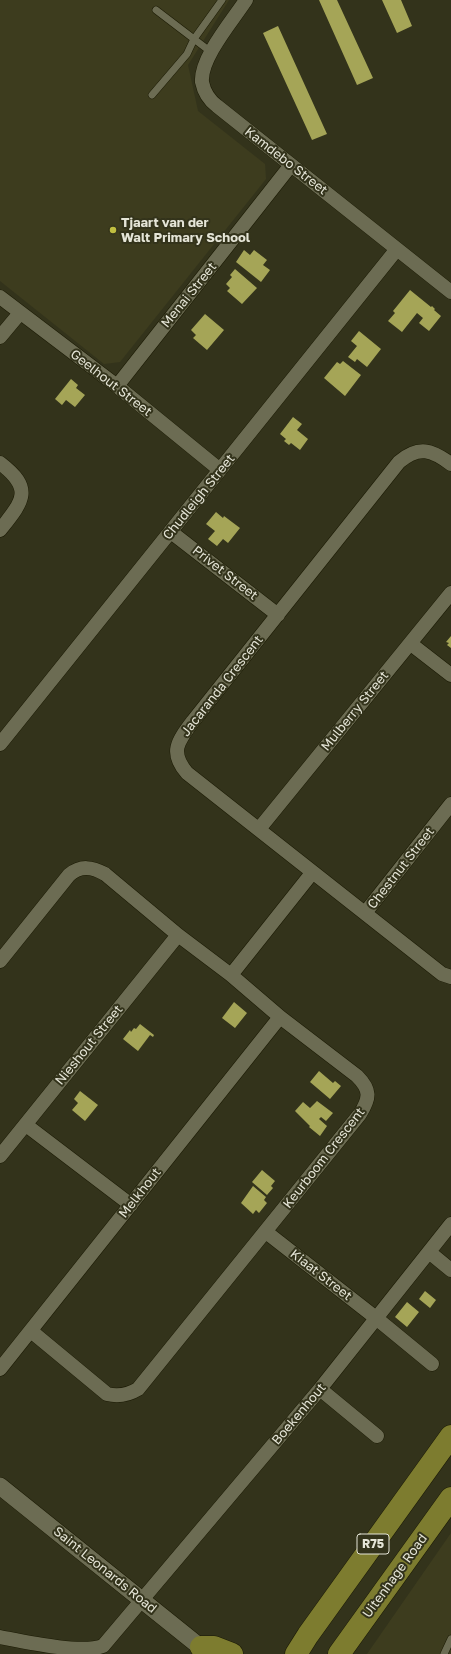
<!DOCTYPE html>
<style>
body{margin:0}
canvas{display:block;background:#33331b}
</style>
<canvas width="451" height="1654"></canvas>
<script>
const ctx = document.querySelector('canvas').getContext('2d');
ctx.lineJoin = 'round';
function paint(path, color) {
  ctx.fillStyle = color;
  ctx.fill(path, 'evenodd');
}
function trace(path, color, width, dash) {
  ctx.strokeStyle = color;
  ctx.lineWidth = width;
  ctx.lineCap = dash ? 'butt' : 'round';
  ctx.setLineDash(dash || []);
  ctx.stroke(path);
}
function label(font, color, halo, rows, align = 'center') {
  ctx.font = font + ' "Golos Text",sans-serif';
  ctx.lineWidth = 4;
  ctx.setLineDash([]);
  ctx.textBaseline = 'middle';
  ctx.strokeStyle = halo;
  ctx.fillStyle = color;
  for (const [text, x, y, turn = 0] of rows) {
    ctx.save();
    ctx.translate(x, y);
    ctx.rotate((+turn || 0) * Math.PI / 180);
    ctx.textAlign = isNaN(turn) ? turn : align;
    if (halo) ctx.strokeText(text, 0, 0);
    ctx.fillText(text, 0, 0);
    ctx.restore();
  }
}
paint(new Path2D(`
 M0,0H229L188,65L198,111L265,164L266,179L120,362L104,364L0,281Z
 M451,1533V1654H367Z`), '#3d3c1e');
paint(new Path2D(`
 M319,0H337L373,78L357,85Z
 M382,0H401L412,26L397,33Z
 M278,26L327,134L312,140L263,33Z
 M244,250L250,255L254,250L267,260L263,265L270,270L261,282L236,262Z
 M235,269L257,288L242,304L227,291L230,288L226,284L232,277L230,275Z
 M410,290L431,307L432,306L435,309L434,310L441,316L429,331L419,323L423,318L417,313L402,332L388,321L395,313L393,311Z
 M205,314L224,330L207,350L193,338L196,335L191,330Z
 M359,331L381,349L367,367L357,359L355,362L348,357L357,346L351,341Z
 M343,361L361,375L345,396L324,378L337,362L340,364Z
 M71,379L78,385L76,388L85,395L75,407L66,400L62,405L55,399Z
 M293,417L302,424L297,430L308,439L300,450L291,443L289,445L284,441L286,439L280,434Z
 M216,512L223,518L224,516L240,528L228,543L223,539L217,546L208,539L215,531L206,524Z
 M451,636V648L447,645L449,643L446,642Z
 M234,1002L247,1013L235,1028L222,1018Z
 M140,1024L154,1035L153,1037L150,1035L138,1051L123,1039L130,1030L131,1032L134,1028L136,1029Z
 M319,1071L333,1083L335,1081L341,1086L330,1099L310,1082Z
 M80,1091L98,1105L85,1121L72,1110L78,1103L74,1099Z
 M317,1101L333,1113L326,1121L321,1117L319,1119L327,1126L320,1136L309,1127L310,1126L295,1111L303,1102L310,1108Z
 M262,1170L275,1181L271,1186L273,1188L267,1195L252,1182Z
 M253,1186L266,1197L264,1200L267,1203L259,1213L256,1210L253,1214L241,1203Z
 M425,1291L436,1300L430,1308L419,1299Z
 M407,1302L419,1312L407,1327L395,1317Z`), '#a5a557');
const service = new Path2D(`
 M156,10L211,52
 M152,95L187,54L194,39L222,0
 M444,1654L451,1639`);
const minor = new Path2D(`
 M246,0C233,20 200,58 202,82C204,92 209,100 217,106L451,292
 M0,297L117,386L220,470
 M0,337L20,313
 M117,386L291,165
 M0,463C34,489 23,501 0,530
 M451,464C432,450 419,445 399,462L193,721C178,741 169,752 187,773L442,974L451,977
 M171,532L278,615
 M411,644L451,675
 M0,744L397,249
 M259,829L451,593
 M365,913L451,804
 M0,961L69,875C81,865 92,867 105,874L178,935L231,975L280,1017L357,1076C371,1090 370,1098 360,1114L138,1389C128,1395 119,1397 107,1394L31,1331
 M231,975L312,873
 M26,1125L131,1205
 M0,1156L178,935
 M266,1232L376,1318L432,1364
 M429,1252L451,1270
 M0,1369L280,1017
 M320,1389L377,1436
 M0,1637C26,1642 80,1654 103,1646L320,1389L451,1224`);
const tertiary = new Path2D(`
 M0,1486L209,1654`);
const primary = new Path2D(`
 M201,1647H214L232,1654
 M296,1654L308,1635L451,1436
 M339,1654L451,1498`);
trace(service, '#1b1a04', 8);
trace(minor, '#1b1a04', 15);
trace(tertiary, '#1b1a04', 18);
trace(primary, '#1b1a04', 23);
trace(service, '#6c6c53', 7);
trace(minor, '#6c6c53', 14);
trace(tertiary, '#6c6c53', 17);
trace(primary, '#7d7c2f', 22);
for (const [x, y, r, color] of [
 [113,230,4,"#c0be40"]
]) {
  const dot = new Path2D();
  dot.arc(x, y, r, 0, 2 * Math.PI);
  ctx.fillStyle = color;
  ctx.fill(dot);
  trace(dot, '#33331b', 1.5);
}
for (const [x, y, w] of [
 [373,1544,32]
]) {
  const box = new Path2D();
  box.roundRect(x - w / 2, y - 10, w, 20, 3);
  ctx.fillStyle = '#33331b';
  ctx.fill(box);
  trace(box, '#e5e5d7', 1);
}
label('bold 12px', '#e5e5d7', null, [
 ["R75",373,1544]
]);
label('13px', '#e5e5d7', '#33331b', [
 ["Kamdebo Street",286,161,38],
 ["Menai Street",189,295,-51],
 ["Geelhout Street",111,383,38],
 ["Chudleigh Street",199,497,-51],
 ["Privet Street",225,573,38],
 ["Jacaranda Crescent",222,686,-52],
 ["Mulberry Street",355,711,-51],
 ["Chestnut Street",401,868,-52],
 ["Nieshout Street",89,1045,-51],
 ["Keurboom Crescent",324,1158,-52],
 ["Melkhout",140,1193,-52],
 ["Kiaat Street",321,1275,38],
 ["Boekenhout",299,1414,-50],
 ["Saint Leonards Road",105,1570,39],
 ["Uitenhage Road",395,1576,-54]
]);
label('bold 13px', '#e5e5d7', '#33331b', [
 ["Tjaart van der",121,223],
 ["Walt Primary School",121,238]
], 'left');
</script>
